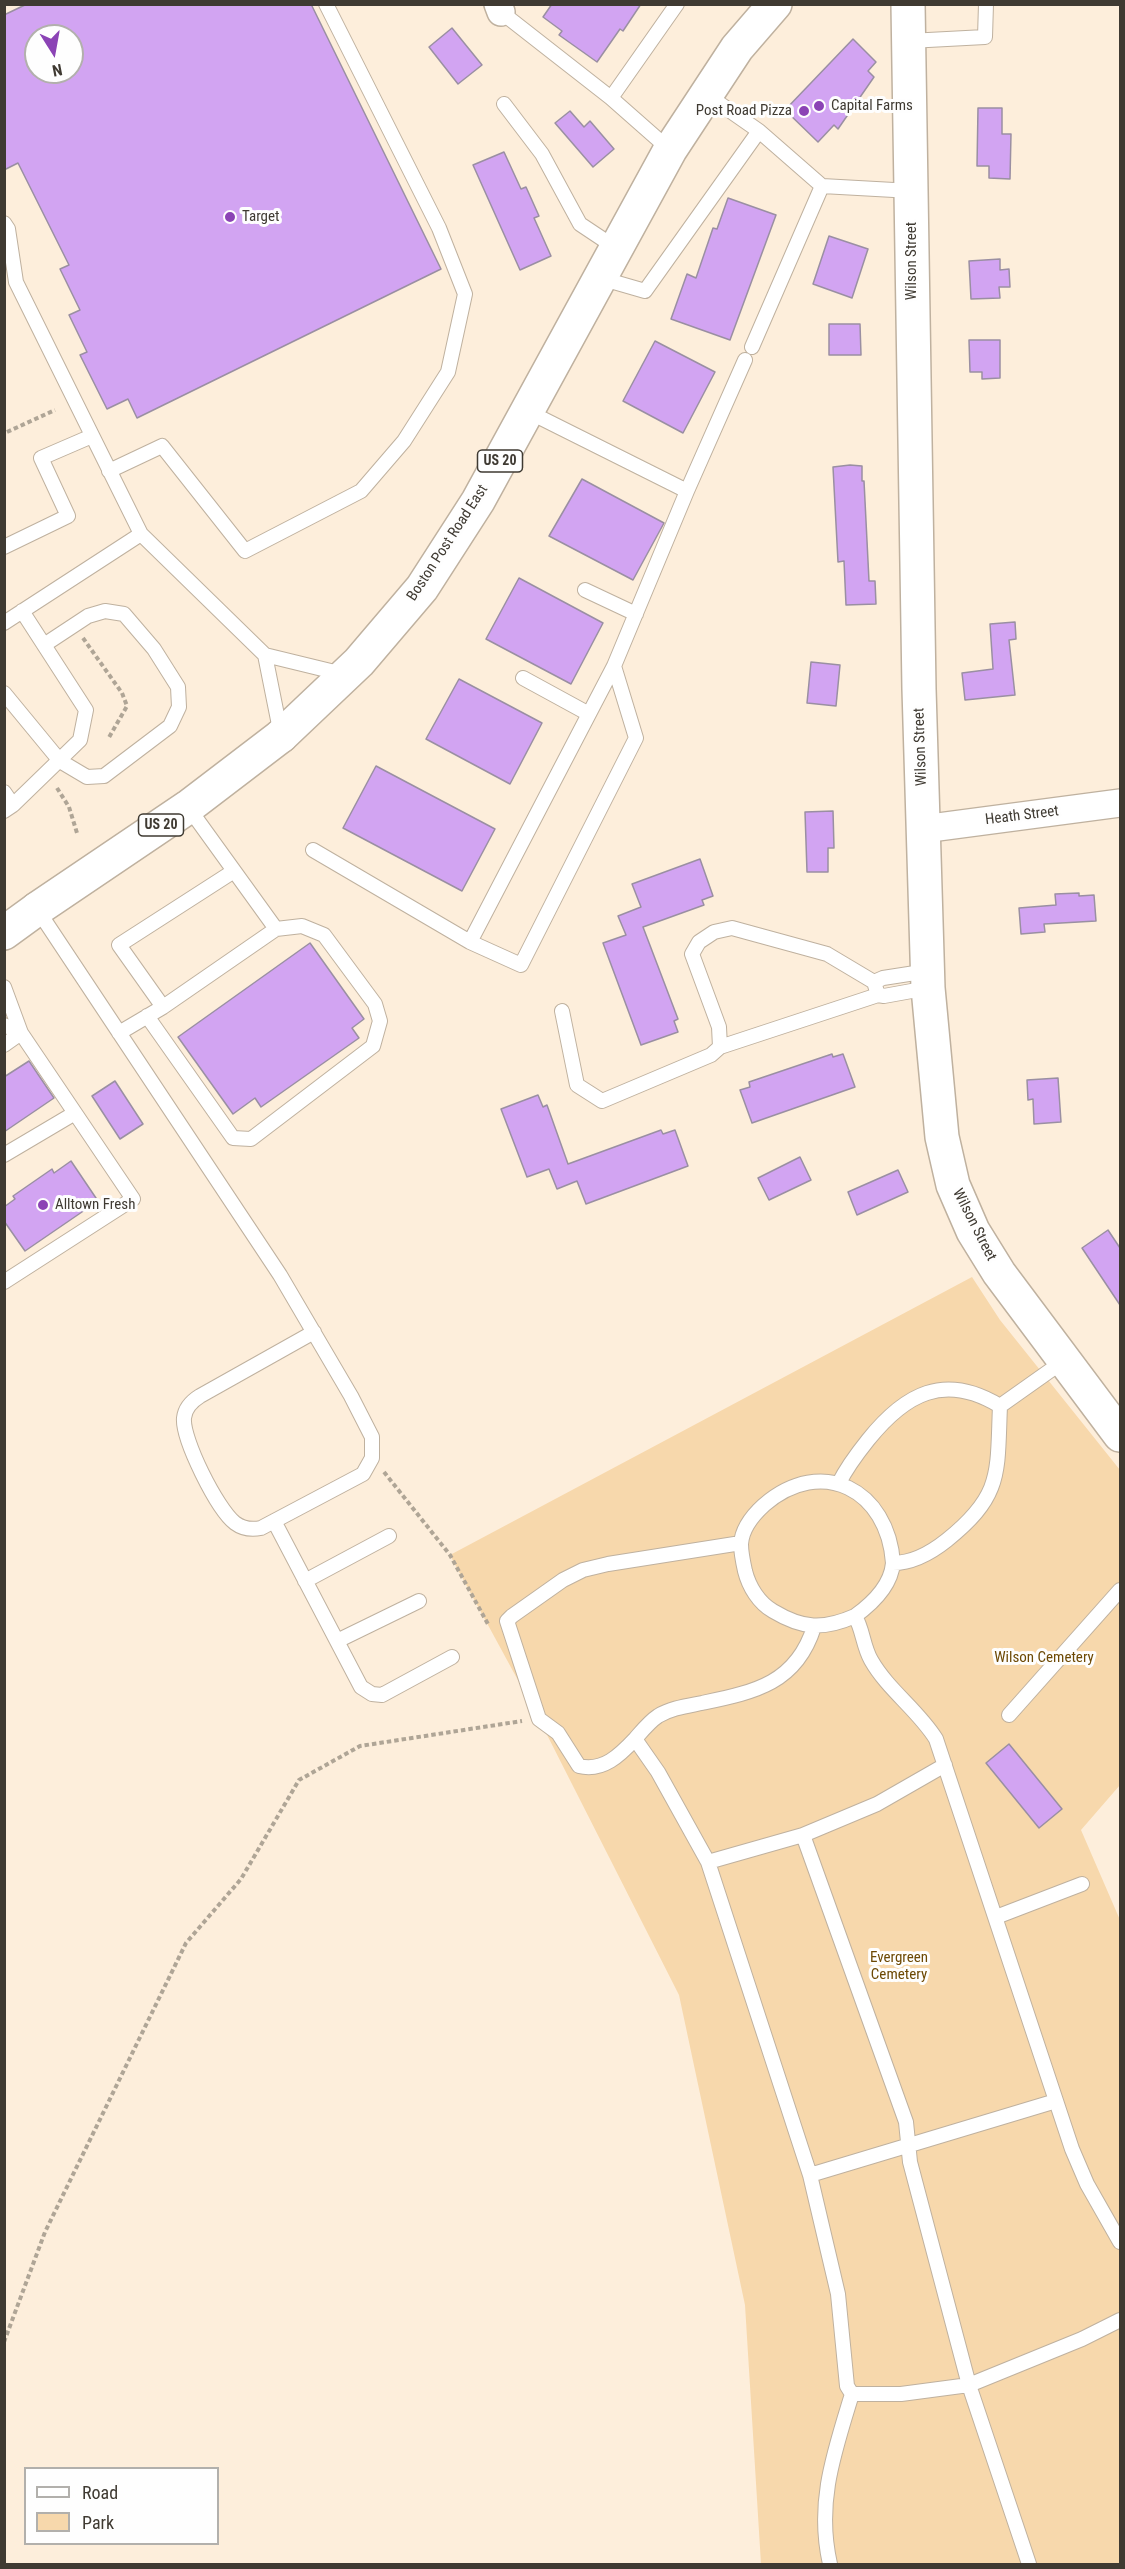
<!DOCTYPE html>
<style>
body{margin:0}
#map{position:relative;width:1125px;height:2569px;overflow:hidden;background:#fdeedb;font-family:"Roboto Condensed",sans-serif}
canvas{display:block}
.frame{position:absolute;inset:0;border:6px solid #3f3a32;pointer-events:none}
.legend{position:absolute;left:24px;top:2467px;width:195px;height:78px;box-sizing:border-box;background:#fefefe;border:2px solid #b2b0ac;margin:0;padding:8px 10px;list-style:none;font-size:18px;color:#3f3a32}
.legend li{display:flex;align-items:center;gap:12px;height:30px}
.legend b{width:30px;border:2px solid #b2b0ac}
.north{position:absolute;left:24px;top:24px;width:60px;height:60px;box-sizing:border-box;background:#fefefe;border:2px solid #b2b0ac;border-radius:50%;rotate:169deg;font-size:16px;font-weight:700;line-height:24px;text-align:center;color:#3f3a32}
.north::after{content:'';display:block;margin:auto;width:21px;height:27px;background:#8b43b5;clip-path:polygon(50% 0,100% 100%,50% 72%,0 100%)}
</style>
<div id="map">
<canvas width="1125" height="2569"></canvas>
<div class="frame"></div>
<ul class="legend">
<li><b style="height:8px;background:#fff"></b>Road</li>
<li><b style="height:16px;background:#f7d8ac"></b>Park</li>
</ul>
<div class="north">N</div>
</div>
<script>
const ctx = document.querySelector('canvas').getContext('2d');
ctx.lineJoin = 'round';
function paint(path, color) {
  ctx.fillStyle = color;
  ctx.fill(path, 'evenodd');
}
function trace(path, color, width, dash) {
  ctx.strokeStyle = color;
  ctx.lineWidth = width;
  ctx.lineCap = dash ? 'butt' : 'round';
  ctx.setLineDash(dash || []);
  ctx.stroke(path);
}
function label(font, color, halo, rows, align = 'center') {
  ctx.font = font + ' "Roboto Condensed",sans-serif';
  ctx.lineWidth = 6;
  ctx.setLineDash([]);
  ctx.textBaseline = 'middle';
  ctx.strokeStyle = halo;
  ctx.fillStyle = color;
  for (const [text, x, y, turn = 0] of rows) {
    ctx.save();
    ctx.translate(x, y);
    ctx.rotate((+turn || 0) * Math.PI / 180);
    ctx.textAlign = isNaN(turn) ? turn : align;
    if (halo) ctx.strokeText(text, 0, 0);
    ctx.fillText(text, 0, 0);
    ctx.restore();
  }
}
paint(new Path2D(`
 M972,1277L1000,1320L1120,1470V1785L1081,1830L1120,1920V2564H761L745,2305L679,1995L539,1719L450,1555Z`), '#f7d8ac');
const building = new Path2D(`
 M27,4H311L441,269L137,418L128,399L107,409L80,355L87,352L69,315L80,310L60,269L69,265L18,163L4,170V15ZM36,36H72V72H36Z
 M552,4H641L623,31L620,29L597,62L559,35L562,31L543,17Z
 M452,28L482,65L458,84L429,47Z
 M853,39L876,62L868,71L874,77L838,129L834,125L818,142L785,110Z
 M978,108H1002V134H1011L1010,179L989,178V166H977Z
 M570,111L584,127L590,121L614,149L593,167L555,123Z
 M504,152L521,189L526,187L539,216L534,218L551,256L520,270L473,165Z
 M728,198L776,215L730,340L671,319L687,274L696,278L713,228L717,229Z
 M829,236L868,249L852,298L813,284Z
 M1000,259V270L1009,269L1010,287H999L1000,298L971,299L969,261Z
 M829,324H860L861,355H829Z
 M969,340H1000V378L982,379V372H970Z
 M655,341L715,372L683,433L623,401Z
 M850,465L862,466V481H864L869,581H875L876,604L846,605L844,561L838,562L833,467Z
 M582,479L664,523L633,580L549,536Z
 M519,578L603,623L571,684L486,639Z
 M1015,622L1016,639L1009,640L1015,695L965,700L962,673L993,669L990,624Z
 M811,662L840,665L836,706L807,703Z
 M459,679L542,723L510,784L426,739Z
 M376,766L495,829L462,891L343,828Z
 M833,811L834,848H828V872H807L805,812Z
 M700,859L713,896L702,900L704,905L643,927L678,1019L674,1021L678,1032L641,1045L603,943L626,935L618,916L641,907L632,884Z
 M1079,893V896L1094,895L1096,921L1044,924L1045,932L1021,934L1019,908L1056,905L1055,894Z
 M310,943L364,1019L352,1028L359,1038L261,1107L255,1098L233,1114L178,1037Z
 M832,1054L833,1057L843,1054L855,1087L752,1123L740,1090L750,1087L749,1082Z
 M29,1061L54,1098L4,1132V1077Z
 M1058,1078L1061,1122L1034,1124L1033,1099L1028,1100L1027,1080Z
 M115,1081L143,1124L120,1139L92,1096Z
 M538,1095L543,1107L547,1105L568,1164L661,1130L663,1134L675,1130L688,1166L586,1204L577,1181L557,1189L549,1169L527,1177L501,1109Z
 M800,1157L811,1180L769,1200L758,1178Z
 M71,1161L98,1201L25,1251L4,1221V1207L15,1199L13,1196L52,1169L54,1173Z
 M898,1170L908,1192L857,1215L848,1192Z
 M1108,1230L1120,1248V1305L1082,1248Z
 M1009,1744L1062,1809L1039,1828L986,1763Z`);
paint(building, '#d2a4f2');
trace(building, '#9a8fa2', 1.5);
const service = new Path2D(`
 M501,12L611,98L670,150
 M909,41L985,37L986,4
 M706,94L759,131L822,186L912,191
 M611,98L677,4
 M504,104L542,154L580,224L616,248
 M4,223L8,229L16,282L141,534L265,655L343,674
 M600,278L645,291L759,131
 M752,347L822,186
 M527,411L687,491
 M109,471L162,446L245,551L361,491L404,441L448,372L465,294L439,228L326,4
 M4,547L68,516L41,458L92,436
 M585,590L636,614
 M4,623L141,534
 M265,655L281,735
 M614,666L636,738L521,965L470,942L614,666L687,491L745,360
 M523,678L589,714
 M4,693L60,761L87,777L104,776L170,726L179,707L178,687L154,649L124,614L105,611L88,616L44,645
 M4,792L13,805L4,811
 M13,805L80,740L86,710L22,611
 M313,850L470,942
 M37,909L280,1275L351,1396L372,1437V1458L363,1474L261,1528C251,1530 243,1529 235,1523C217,1509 182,1439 184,1418C185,1408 192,1401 200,1396L314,1332
 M928,971L883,978L874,982L878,995L884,996L928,988
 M4,987L21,1033L75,1113L4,1155
 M163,1007L119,945L234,871
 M562,1011L577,1085L602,1101L711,1055L720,1047L719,1027L692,954L699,942L714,932L732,928L827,954L874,982
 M147,1016L233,1138L251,1139L373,1046L380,1021L375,1004L324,935L302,926L276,929
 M4,1025L21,1033
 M119,1033L163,1007L276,929L188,807
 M4,1045L21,1033
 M720,1047L878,995
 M4,1282L133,1199L75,1113
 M1000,1406L1065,1360
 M839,1483C847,1467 856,1455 868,1440C905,1394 944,1372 1000,1406C997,1473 1003,1495 947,1540C932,1552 912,1563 893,1563C888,1490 822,1455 764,1505C753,1515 742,1528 741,1544C741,1553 743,1562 745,1571C749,1587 759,1603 773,1611C803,1629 823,1630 855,1616C863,1630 863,1646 871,1660C888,1690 918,1710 936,1739L1072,2149L1087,2184L1120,2242
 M274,1521L361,1687L372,1694L382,1695L452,1657
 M741,1543L608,1564L583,1570L563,1580L512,1616L507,1621L539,1719L558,1733L579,1766C603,1772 620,1755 635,1739L658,1772L708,1862L803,1835L906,2122L910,2162L969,2385L1082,2339L1120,2320
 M305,1581L389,1536
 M855,1616C873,1603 891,1586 893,1563
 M337,1641L419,1601
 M1009,1715L1120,1590
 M635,1739C642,1731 649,1722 658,1716C671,1708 687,1706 702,1703C754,1692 796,1684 814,1627
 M803,1835L877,1804L945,1765
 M708,1862L810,2175L838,2294L847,2386L852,2394H901L969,2385L1029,2564
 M996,1917L1082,1884
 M810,2175L1056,2101
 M830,2564C816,2503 834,2453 852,2394`);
const minor = new Path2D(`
 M498,4L501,12
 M923,829L1120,803`);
const tertiary = new Path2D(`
 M908,4L919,689L928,988L942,1137L953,1185L973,1231L999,1273L1120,1435`);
const primary = new Path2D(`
 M281,736L359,662L422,588L478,501L670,150L737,48L775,4
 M4,933L37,909`);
const trunk = new Path2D(`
 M37,909L188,807L281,736`);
trace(service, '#bfb19f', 16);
trace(minor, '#bfb19f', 30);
trace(tertiary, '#bfb19f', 36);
trace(primary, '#bfb19f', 36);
trace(trunk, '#bfb19f', 36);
trace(new Path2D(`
 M7,432L55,410
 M83,638L122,693L127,706L108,739
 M57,788L69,807L77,833
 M384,1472L450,1555L489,1626
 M4,2342L45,2232L186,1943L241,1879L299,1780L360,1746L522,1721`), '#afa596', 4, [4.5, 3]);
trace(service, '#fff', 14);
trace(minor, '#fff', 27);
trace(tertiary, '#fff', 33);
trace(primary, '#fff', 33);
trace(trunk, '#fff', 33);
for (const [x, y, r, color] of [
 [819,106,6,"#8b43b5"],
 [804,111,6,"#8b43b5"],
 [230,217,6,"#8b43b5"],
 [43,1205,6,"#8b43b5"]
]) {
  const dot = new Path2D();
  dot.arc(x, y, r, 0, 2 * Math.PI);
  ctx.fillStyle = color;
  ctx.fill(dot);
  trace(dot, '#fefefe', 2);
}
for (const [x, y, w] of [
 [500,461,45],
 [161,825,45]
]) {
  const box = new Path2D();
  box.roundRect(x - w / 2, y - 11, w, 22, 4.5);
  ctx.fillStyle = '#fefefe';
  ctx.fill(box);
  trace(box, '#3f3a32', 1.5);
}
label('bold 14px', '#3f3a32', null, [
 ["US 20",500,461],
 ["US 20",161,825]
]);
label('15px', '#3f3a32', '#fefefe', [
 ["Capital Farms",831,106],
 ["Post Road Pizza",792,111,"right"],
 ["Target",242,217],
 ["Alltown Fresh",55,1205]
], 'left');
label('15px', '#3f3a32', '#fefefe', [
 ["Wilson Street",912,261,-90],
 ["Boston Post Road East",448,543,-57],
 ["Wilson Street",921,747,-92],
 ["Heath Street",1022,816,-7],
 ["Wilson Street",974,1225,63]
]);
label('15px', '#6d4904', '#fefefe', [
 ["Wilson Cemetery",1044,1658],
 ["Evergreen",899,1958],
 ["Cemetery",899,1975]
]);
</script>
